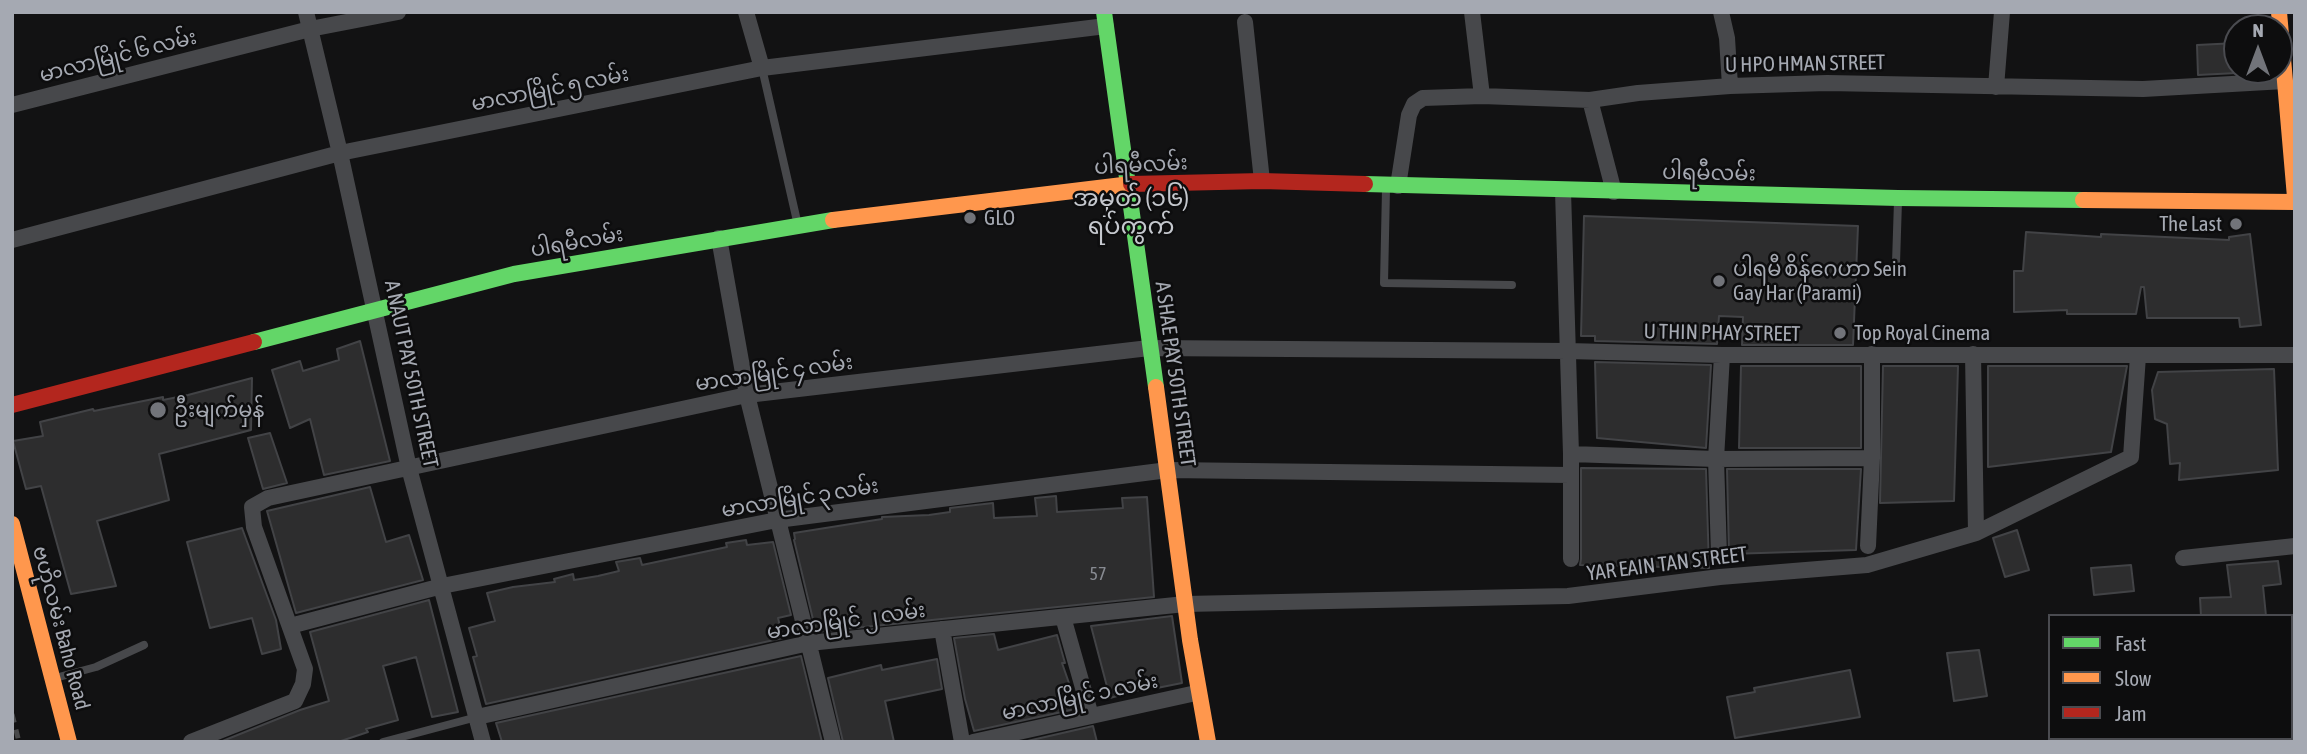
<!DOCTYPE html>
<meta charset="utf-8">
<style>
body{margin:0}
#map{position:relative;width:2307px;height:754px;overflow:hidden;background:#121213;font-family:"Asap Condensed",sans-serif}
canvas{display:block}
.frame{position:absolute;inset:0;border:14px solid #a5a9b2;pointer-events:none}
.legend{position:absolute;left:2048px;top:614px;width:245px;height:126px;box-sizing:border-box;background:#0d0d0e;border:2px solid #4a4b50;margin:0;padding:9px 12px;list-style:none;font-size:21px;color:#a5a9b2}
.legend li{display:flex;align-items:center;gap:14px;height:35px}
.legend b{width:35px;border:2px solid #4a4b50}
.north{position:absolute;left:2223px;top:14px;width:70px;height:70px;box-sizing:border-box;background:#0d0d0e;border:2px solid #4a4b50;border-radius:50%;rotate:0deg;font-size:19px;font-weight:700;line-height:28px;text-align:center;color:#a5a9b2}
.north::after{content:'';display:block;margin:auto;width:24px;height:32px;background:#72747a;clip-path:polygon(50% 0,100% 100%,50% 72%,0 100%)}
</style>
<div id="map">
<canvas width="2307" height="754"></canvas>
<div class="frame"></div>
<ul class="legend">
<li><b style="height:9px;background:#63d668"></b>Fast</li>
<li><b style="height:9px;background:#ff974d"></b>Slow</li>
<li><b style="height:9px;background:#b3261e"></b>Jam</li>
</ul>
<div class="north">N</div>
</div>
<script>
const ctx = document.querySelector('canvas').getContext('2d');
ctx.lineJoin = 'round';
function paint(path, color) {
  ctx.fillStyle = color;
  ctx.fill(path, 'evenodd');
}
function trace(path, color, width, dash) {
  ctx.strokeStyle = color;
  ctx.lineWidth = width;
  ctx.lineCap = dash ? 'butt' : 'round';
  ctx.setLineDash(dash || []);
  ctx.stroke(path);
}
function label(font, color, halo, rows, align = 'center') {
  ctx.font = font + ' "Asap Condensed","Noto Sans Myanmar",sans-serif';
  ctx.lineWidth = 5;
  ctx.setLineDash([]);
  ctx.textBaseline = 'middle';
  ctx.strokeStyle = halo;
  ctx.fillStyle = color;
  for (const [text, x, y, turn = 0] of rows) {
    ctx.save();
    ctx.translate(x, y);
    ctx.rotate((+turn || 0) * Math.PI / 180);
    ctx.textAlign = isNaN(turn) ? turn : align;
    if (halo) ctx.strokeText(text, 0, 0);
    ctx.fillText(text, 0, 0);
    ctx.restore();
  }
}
const building = new Path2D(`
 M2237,43V73L2198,75L2197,45Z
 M1584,216L1858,226L1853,345H1742L1743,317L1719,316L1717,344L1595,341V336H1581Z
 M2026,232L2101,237V234L2229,240V237L2250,234L2261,325L2240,327L2239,318H2147L2144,287H2141L2136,314H2067V310L2014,312V271H2023Z
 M360,341L390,461L324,475L310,419L290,428L272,370L300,361L303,371L339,360L337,349Z
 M1595,362L1711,365L1706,448L1597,438Z
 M1741,366H1861V448H1739Z
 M1883,366H1958L1954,501L1880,503Z
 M1988,366H2127L2111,452L1988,467Z
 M2274,369L2278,470L2179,480L2180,463L2170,464L2167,424L2155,419L2152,390L2158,372Z
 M252,378L251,430L159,454L169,500L97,521L116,586L71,594L41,486L26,489L13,441L43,436L40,422L93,409L94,411L163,397V400L188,395Z
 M270,433L287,483L263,489L248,438Z
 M1581,468L1706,469L1709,568L1580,565L1581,559Z
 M1727,469H1861L1856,550L1729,554Z
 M370,487L386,542L409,535L423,580L296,613L267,511Z
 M1056,496L1057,512L1123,508L1122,498L1147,497L1154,597L816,632L794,540L795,539L794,533L882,519V517L929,515L950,512V508L993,503L994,518L1037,516L1035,498Z
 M242,528L276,620L281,649L262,654L252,618L210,628L187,542Z
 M2017,530L2029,570L2005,577L1993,538Z
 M746,540L747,545L773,542L791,615L778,618L783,638L486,704L473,657L477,656L469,628L495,621L487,593L513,587L555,582L554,579L573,574L574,580L598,576L619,571L616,562L640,558L642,565L727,547L726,543Z
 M2278,561L2281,584L2263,586L2266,616H2201L2200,598L2231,597L2227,565Z
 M2131,565L2134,591L2094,595L2091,568Z
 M429,600L458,712L432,717L416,657L383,666L398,720L366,729L368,732L338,742H220L300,710L329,701L310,632Z
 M1172,616L1182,683L1157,688V685L1110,698L1091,626Z
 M994,634L998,650L1057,635L1065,663H1062L1070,686L1064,688L1071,710L974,731L965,699L954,638Z
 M1979,650L1987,696L1954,701L1947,653Z
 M801,656L822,742H502L496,723Z
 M937,659L942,689L885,701L894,742H843L828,678L881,665L882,670Z
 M1850,670L1860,717L1735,738L1727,697L1755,692L1754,688Z
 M1093,726L1097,742H1023Z`);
paint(building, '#2d2d2e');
trace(building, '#424346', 2);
trace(new Path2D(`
 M762,68L797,221
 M1386,189L1384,283L1512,285
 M1896,263L1898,201
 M55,678L96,667L144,645
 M383,742L477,717`), '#47484b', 8);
trace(new Path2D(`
 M306,12L340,153L409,468L483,742
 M746,12L762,68
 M1472,12L1482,96
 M1721,12L1727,38L1730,86
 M1245,22L1262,181
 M1996,87L2002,12
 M1590,100L1614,192
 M12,105L310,29L398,12
 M1398,186L1409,115L1414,104L1423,98L1482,96L1590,100L1638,93L1730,86L1827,83L2143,89L2285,81
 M1563,191L1571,454V559
 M719,238L747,395L833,742
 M12,240L340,153L762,68L1106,26
 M1973,354L1976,533
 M1571,454L1716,459L1872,458
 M1868,546L1872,458V354
 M1719,555L1716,459L1722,355
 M2183,558L2295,546
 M1063,617L1091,716
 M290,626L442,586L777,520L1168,470L1570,475
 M942,629L962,742
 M2291,648H2295
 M477,717L809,643L1185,604L1568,596L1720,577L1867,565L1976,533L2131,457L2138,356
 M191,742L295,701L303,684L305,669L254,527L252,507L268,498L747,395L1149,348L1568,351L1722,355H2295
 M973,742L1196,693`), '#47484b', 16);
trace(new Path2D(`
 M1104,12L1156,387
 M1365,184L1898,198L2083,200
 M254,342L514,274L833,220`), '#63d668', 16);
trace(new Path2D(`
 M2279,12L2295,197
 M2083,200L2295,202
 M833,220L1131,184
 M1156,387L1190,640L1208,742
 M12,524L69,742`), '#ff974d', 16);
trace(new Path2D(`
 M1131,184L1262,181L1365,184
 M12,405L254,342`), '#b3261e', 16);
trace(new Path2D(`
 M12,714L19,742`), '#48494b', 5, [9, 7]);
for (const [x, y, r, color] of [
 [970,218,7,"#72747a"],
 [2236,224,7,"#72747a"],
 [1719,281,7,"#72747a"],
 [1840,333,7,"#72747a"],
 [158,410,9,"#72747a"]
]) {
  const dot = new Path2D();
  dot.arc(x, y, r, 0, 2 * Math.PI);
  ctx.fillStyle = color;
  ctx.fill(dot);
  trace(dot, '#0d0d0e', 2.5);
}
label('18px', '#878a91', null, [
 ["57",1098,574]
]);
label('21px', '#a5a9b2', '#0d0d0e', [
 ["မာလာမြိုင် ၆ လမ်း",118,56,-14],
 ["U HPO HMAN STREET",1805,64,-1],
 ["မာလာမြိုင် ၅ လမ်း",550,89,-11],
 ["ပါရမီလမ်း",1141,165,-3],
 ["ပါရမီလမ်း",1709,173,1],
 ["ပါရမီလမ်း",577,242,-10],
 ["U THIN PHAY STREET",1722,333,1],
 ["မာလာမြိုင် ၄ လမ်း",774,373,-8],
 ["A NAUT PAY 50TH STREET",411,374,78],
 ["A SHAE PAY 50TH STREET",1175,374,82],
 ["မာလာမြိုင် ၃ လမ်း",800,498,-9],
 ["YAR EAIN TAN STREET",1667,564,-7],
 ["မာလာမြိုင် ၂ လမ်း",846,621,-8],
 ["ဗဟိုလမ်း Baho Road",61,628,75],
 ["မာလာမြိုင် ၁ လမ်း",1080,697,-12]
]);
label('21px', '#a5a9b2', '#0d0d0e', [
 ["GLO",984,218],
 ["The Last",2222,224,"right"],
 ["ပါရမီ စိန်ဂေဟာ Sein",1733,269],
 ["Gay Har (Parami)",1733,293],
 ["Top Royal Cinema",1854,333],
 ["ဦးမျက်မှန်",174,410]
], 'left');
label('24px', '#c5c8ce', '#0d0d0e', [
 ["အမှတ် (၁၆)",1131,198],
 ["ရပ်ကွက်",1131,226]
]);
</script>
